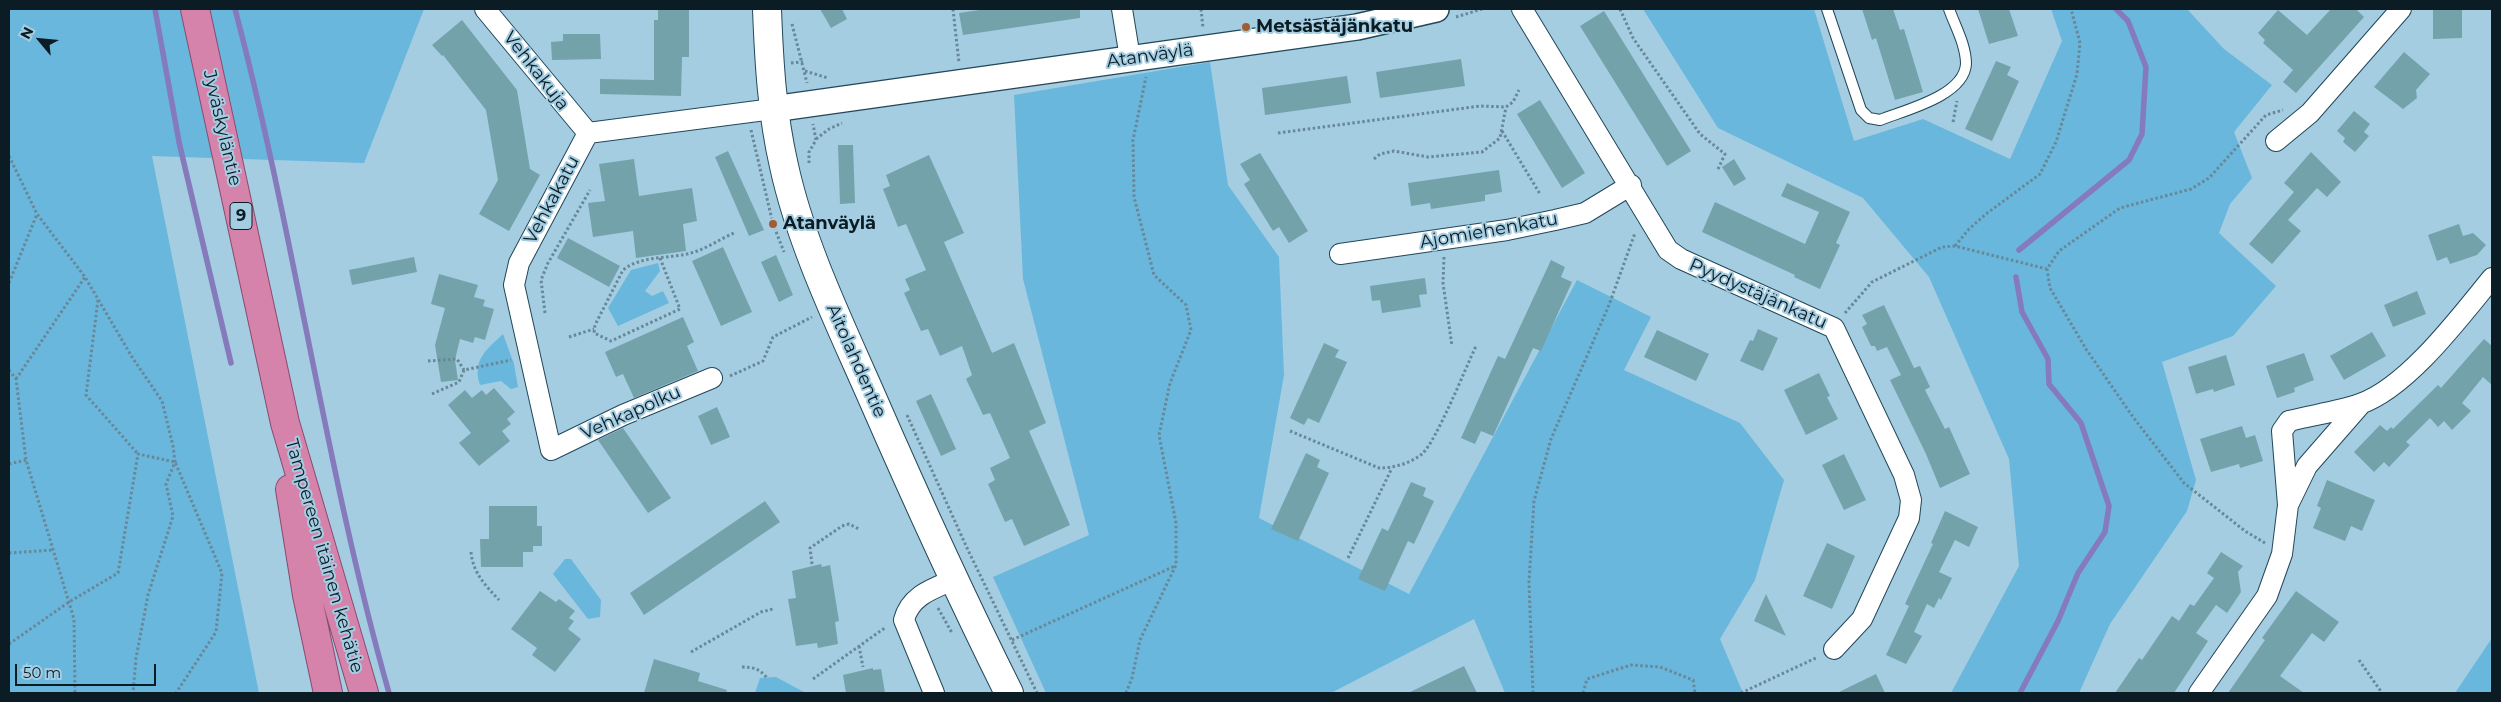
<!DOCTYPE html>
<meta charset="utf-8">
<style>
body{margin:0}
#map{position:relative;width:2501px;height:702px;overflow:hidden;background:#a4cde2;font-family:Montserrat,sans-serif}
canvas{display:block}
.frame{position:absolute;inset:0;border:10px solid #0c1c24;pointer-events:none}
.north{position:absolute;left:15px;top:15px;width:50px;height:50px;-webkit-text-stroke:4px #a4cde2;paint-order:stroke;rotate:298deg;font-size:14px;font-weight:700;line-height:20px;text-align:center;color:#0c1c24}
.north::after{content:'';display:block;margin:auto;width:18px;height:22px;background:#0c1c24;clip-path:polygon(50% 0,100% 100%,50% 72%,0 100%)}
.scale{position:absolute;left:15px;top:664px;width:141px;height:22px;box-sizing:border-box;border:2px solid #0c1c24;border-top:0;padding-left:6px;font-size:15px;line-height:18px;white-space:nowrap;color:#0c1c24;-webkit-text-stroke:4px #a4cde2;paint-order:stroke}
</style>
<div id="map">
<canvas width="2501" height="702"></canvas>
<div class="frame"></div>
<div class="north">N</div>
<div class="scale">50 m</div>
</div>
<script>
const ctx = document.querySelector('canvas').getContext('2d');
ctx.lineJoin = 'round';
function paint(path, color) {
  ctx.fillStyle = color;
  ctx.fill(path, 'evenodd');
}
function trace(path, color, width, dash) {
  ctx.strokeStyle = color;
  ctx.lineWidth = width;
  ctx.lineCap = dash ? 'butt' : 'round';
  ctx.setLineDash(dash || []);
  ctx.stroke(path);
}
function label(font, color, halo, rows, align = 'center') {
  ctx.font = font + ' Montserrat,sans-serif';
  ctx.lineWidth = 4;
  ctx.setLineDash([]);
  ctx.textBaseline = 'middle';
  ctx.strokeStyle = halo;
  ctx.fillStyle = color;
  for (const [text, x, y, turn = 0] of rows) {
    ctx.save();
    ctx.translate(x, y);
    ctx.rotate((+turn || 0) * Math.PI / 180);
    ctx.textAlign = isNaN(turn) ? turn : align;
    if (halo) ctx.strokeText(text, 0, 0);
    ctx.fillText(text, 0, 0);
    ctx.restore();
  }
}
paint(new Path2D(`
 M9,9H424L364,163L152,156L259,693H9Z
 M1643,9H1814L1854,141L1923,119L2010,159L2062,41L2051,9H2187L2224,49L2272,85L2234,132L2252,178L2230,204L2219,233L2276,286L2233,336L2162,362L2196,480L2187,511L2110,624L2079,693H1951L2019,566L2009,459L1929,277L1863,198L1718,128Z
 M1210,62L1228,185L1279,257L1284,375L1259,518L1409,594L1577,280L1651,317L1624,370L1740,423L1784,480L1755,580L1720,639L1743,693H1505L1474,619L1331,693H1046L993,577L1089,535L1023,279L1014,95Z
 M658,263L660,271L645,291L652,296L663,291L669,303L618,326L608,308L631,270Z
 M503,334L514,364L518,387L511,389L501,381L480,385C472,360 486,350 503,334Z
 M565,559H571L601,600L600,617L588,619L553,574Z
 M2492,638V693H2455Z
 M776,677L802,691L806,693H755L760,678Z`), '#69b7dd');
trace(new Path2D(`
 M155,9L179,142L231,363
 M235,9C295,235 325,468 389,693
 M2019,250L2129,160L2142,134L2146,67L2128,21L2116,9
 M2016,277L2022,312L2048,359L2049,384L2081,423L2109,506L2105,532L2078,573L2058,621L2020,693`), '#857abb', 5.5);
paint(new Path2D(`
 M658,9H689V57H682L681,96L600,94V79L654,80V20H658Z
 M820,9H842L847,19L831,28Z
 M986,9H1080V18L963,35L959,13Z
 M1862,9H1893L1900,30L1904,29L1923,92L1895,100L1876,38L1872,40Z
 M1978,9H2009L2018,36L1989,44Z
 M2331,9H2356L2364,17L2296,93L2283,82L2293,70L2263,43L2265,40L2258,33L2278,10L2307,35Z
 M2433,9H2462V38L2433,39Z
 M1604,11L1691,151L1667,166L1580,26Z
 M462,20L517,90L530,169L540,175L509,231L479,214L498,180L486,110L443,55L442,56L432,45Z
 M563,34H600L601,59L552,60L551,42L563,41Z
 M2404,52L2430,74L2416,90L2417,98L2403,109L2374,87Z
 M1461,59L1465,86L1380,98L1376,72Z
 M1996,61L2011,67L2007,75L2019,81L1992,141L1965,129Z
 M1347,76L1351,103L1265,115L1262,88Z
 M1540,100L1585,173L1562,188L1517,114Z
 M2354,111L2370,124L2364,132L2369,136L2355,152L2343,142L2345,138L2337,131Z
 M838,145H853L855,203L840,204Z
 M728,151L764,230L749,236L715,157Z
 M2311,152L2341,182L2327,197L2317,188L2288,220L2301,231L2272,264L2249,244L2294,192L2284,183Z
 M1260,153L1308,231L1289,243L1279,227L1273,231L1244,184L1250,180L1240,164Z
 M929,155L964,233L944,242L992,353L1014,343L1046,423L1029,431L1070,525L1024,546L1012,519L1005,522L988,484L995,480L990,468L1010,458L990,413L983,415L966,379L972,375L962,346L940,356L928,329L921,331L904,293L910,290L905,279L926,270L906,224L898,227L883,189L890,186L886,175Z
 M634,159L639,196L692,188L697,221L683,224L686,251L636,258L633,231L593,237L588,203L605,201L599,164Z
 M1734,159L1746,179L1734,186L1722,167Z
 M1499,170L1502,192L1485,195V201L1431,209L1430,203L1411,206L1408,183Z
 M1787,183L1850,212L1836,243L1840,245L1820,289L1794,277L1795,275L1702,232L1715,202L1805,244L1819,212L1781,196Z
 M2459,224L2463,236L2473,233L2486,245L2477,255L2450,264L2447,257L2437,261L2428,235Z
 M568,238L620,266L609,287L557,258Z
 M723,247L752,312L721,326L692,261Z
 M776,255L793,295L779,302L761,262Z
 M414,257L417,272L352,285L349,270Z
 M1551,260L1565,267L1561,277L1572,282L1541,351L1533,348L1493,436L1481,431L1475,444L1461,438L1498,356L1505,359Z
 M439,274L478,285L474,297L485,300L483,306L494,309L485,340L475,337L473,343L460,339L455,360L458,380L441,382L435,345L445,308L431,304Z
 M1425,278L1427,294L1419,295L1421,307L1382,313L1380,300L1372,301L1370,286Z
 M2417,291L2426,314L2393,327L2384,305Z
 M1884,305L1914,368L1920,366L1930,387L1925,390L1945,429L1949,427L1970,474L1940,488L1926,454L1890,380L1901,375L1887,347L1877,351L1875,346H1871L1862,327L1867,324L1862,315Z
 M683,317L694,342L687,346L698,371L634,398L623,374L616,377L605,352Z
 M1758,329L1778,338L1763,371L1740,361L1750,340L1753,341Z
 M1657,330L1709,354L1696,381L1644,357Z
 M2372,332L2386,356L2344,380L2330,356Z
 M2484,339L2492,346V385L2483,377L2462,403L2471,411L2452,430L2444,421L2438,427L2430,418L2406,442L2410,445L2389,467L2384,462L2374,472L2354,452L2380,425L2387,431L2391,427L2393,429L2438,385L2441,388Z
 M1324,343L1339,350L1335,357L1347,362L1319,423L1308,418L1304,425L1290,418Z
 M2304,353L2314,380L2294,388L2295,392L2277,398L2266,366Z
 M2226,355L2235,385L2214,392L2213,389L2196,394L2188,367Z
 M1819,373L1830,396L1827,397L1838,419L1806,435L1784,390Z
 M494,388L515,412L507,419L511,424L502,431L510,441L479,466L459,443L471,433L448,405L465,390L472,398L482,390L486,395Z
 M931,394L956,449L941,456L916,401Z
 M717,407L730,437L711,445L698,416Z
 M2242,426L2246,438L2255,435L2263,461L2240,468L2239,464L2211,472L2200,439Z
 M623,428L671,498L648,513L598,440Z
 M1306,453L1320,460L1317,467L1329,473L1298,541L1271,529Z
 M1844,454L1866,500L1844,510L1822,465Z
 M2327,480L2375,500L2362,531L2351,526L2345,541L2313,528L2321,508L2317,506Z
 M1411,482L1426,488L1423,496L1434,501L1414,544L1408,541L1385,591L1358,579L1382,528L1388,531Z
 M765,501L780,522L644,615L630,593Z
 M489,506H537V526H542V546H533V552H523V567H481L480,539H489Z
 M1945,511L1978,527L1969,547L1955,540L1939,572L1952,578L1941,600L1939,598L1934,608L1927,604L1914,632L1922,636L1906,664L1886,655L1909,606L1905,604L1933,544L1931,543Z
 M1827,543L1855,556L1832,609L1803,596Z
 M2221,552L2243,566L2238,572L2241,592L2227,613L2216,605L2196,633L2208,641L2174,693H2115L2139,658L2142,660L2172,616L2179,621L2190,604L2194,606L2214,578L2207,573Z
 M821,564L822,567L830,565L839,621L835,622L838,644L818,648L817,643L796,646L788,599L796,598L792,571Z
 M540,591L556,602L559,599L575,611L569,618L574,621L568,629L581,639L555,672L532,655L537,648L511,629Z
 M2296,591L2339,622L2324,642L2312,633L2280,676L2304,693H2228L2265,640L2262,638Z
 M1766,594L1786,636L1754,621Z
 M654,659L700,673L698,681L727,690L726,693H644Z
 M1464,666L1477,693H1408Z
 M873,668V670L881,669L885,693H846L843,675Z
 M1876,674L1885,693H1837Z`), '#73a2ab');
const service = new Path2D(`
 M1827,9L1861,110L1869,118L1880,120C1905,110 1964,96 1966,64C1966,45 1955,26 1949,9`);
const minor = new Path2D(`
 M485,9L588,133
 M1122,9L1130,58
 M1522,9L1668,250L1681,259L1834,328L1904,475L1911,500L1909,518L1862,619L1834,649
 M2276,141L2310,113L2401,9
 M1340,254L1507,230L1555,220L1585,213L1631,185
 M712,378L623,415L551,450L514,285L519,263L588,133L773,109
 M2288,505L2282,431L2289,421C2312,415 2337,412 2360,404C2408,387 2460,317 2492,278
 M934,693L904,620C910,596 932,589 953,580
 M2199,693L2267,596L2282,554L2288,505L2307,466L2361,404`);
const tertiary = new Path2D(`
 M773,109L1357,27L1436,9`);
const secondary = new Path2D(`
 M767,9C769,62 772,114 784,166C801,244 839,322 871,395C915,496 960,595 1009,693`);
const trunk = new Path2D(`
 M195,9L285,423L364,693
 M290,489L307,595L328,693`);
trace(service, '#224759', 12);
trace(minor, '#224759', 22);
trace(tertiary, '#224759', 28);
trace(secondary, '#224759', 30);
trace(trunk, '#894b6f', 30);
trace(new Path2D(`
 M953,9L959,63
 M1201,9L1203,28
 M1620,9L1633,38L1700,134L1725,154L1718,169
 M1456,17L1482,9
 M792,24L807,83
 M791,63L803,62
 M805,71L828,78
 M1953,122L1957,101
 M751,130L773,224L784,252
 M1502,131L1540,194
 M1278,133L1480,106L1506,107L1513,102L1519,90
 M816,139L829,129L842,123
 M9,156L37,214L85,277L132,357L162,401L173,446L175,462L166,484L173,516L148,595L136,658L133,693
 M1374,159L1380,154L1394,151L1428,157L1482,152L1500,138L1506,107
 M809,163V152L816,140L813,124
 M1955,246L1969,229L1986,214L2040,174L2056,142L2077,74L2080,43L2071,9
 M1444,257L1443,283L1452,346
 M660,258L680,309L611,341L594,333L595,325L623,270C642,255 669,259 691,253C706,249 720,239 734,233
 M9,283L37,214
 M98,300L86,395L138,454
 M545,313L541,280L548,263L590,190
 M1845,313L1872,282L1942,247L1955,246L2047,269
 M569,337L594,329
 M428,361L457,359L464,370
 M9,370L16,379L26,460L74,619L75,693
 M730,376L763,361L773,337L812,317
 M16,379L85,277
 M432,394L459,382L464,370L511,360
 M907,415L967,548L1037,693
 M1290,431L1379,468C1394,468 1411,463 1422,454C1436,442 1466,367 1476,346
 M9,464L26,460
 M2265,543L2245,531L2184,483L2133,417L2086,349L2050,288L2047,269L2059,251L2120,208L2191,189L2209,178L2266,115L2283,110
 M471,552C473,573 485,585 499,600
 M9,553L53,550
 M1348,558L1392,468
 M812,564L810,548L842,526L849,524L859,529
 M938,608L952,633
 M1012,640L1175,566
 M9,644L69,602L118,573L138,454L175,462L222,573L216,632L176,693
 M859,646L863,667
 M691,652L761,612L773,609
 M2359,660L2382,693
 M742,667C753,667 760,669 767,678
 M813,679L886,627
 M1126,693L1132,678L1140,640L1176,565V523L1159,435L1170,383L1191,330L1186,305L1154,275L1134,197L1133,140L1146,77
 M1533,693L1529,582L1534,501L1551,439L1609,305L1635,233
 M1583,693L1587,679L1631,665L1660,667L1693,680L1695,693
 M1741,693L1818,657`), '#688797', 3, [2.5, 2.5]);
trace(service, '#fff', 10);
trace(minor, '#fff', 20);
trace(tertiary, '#fff', 25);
trace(secondary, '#fff', 28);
trace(trunk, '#d683ac', 28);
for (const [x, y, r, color] of [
 [1246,27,5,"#a15c2f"],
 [773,224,5,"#a15c2f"]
]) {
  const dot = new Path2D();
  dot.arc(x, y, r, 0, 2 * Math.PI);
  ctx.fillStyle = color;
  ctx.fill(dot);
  trace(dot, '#a4cde2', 2);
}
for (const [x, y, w] of [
 [241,216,22]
]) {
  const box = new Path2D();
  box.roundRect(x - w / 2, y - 13.5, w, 27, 4);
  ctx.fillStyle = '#a4cde2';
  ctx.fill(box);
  trace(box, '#0c1c24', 1);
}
label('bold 16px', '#0c1c24', null, [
 ["9",241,216]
]);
label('bold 18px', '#0c1c24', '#a4cde2', [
 ["Metsästäjänkatu",1256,27],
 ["Atanväylä",783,224]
], 'left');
label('18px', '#0c1c24', '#a4cde2', [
 ["Atanväylä",1150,56,-8],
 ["Vehkakuja",536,71,52],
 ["Jyväskyläntie",222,128,77],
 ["Vehkakatu",552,200,-62],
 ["Ajomiehenkatu",1489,231,-10],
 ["Pyydystäjänkatu",1758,294,24],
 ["Aitolahdentie",856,361,66],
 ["Vehkapolku",631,413,-24],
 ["Tampereen itäinen kehätie",324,556,74]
]);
</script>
